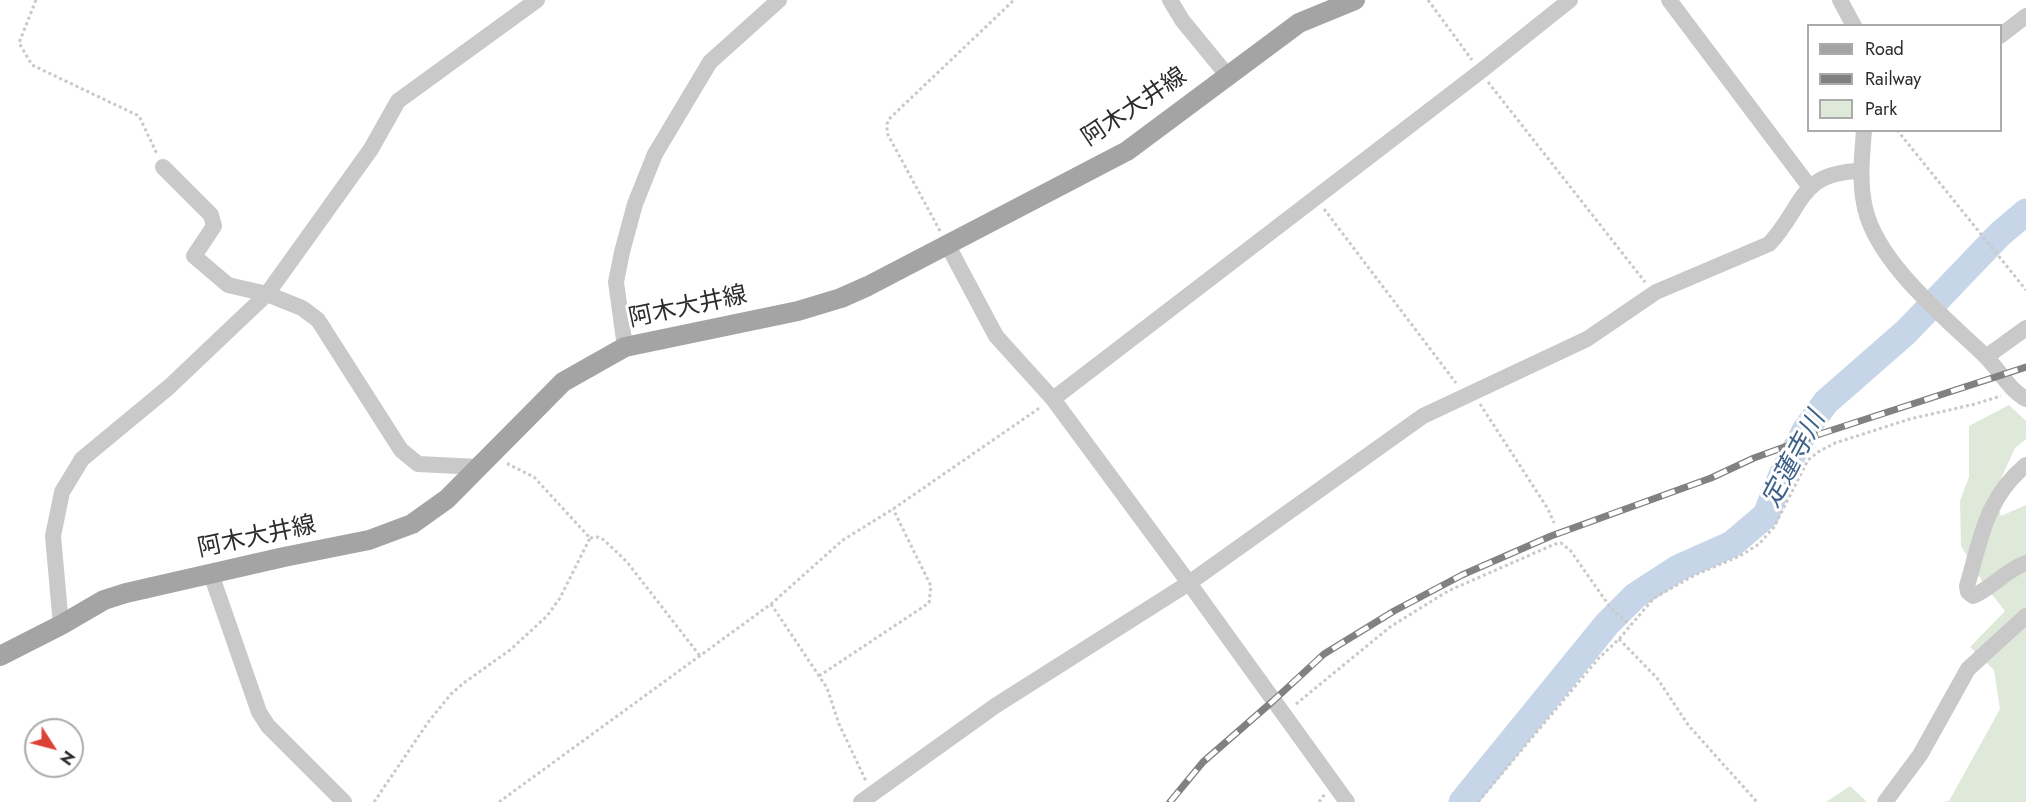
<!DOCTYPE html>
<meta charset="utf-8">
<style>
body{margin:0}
#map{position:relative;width:2026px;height:802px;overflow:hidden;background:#fff;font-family:Jost,sans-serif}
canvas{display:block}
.legend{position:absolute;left:1807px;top:24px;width:195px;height:108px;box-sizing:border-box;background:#fff;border:2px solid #ababab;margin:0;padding:8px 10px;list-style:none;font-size:18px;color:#2c2c2c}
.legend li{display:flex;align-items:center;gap:12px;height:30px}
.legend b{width:30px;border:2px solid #ababab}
.north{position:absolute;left:24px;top:718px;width:60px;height:60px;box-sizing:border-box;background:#fff;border:2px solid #ababab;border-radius:50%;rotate:126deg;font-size:16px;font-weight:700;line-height:24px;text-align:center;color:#2c2c2c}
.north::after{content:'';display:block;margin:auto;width:21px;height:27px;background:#dc4234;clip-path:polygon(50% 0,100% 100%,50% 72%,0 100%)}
</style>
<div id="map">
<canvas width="2026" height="802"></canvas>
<ul class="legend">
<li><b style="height:8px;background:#a4a4a4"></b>Road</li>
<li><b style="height:8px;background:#818181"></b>Railway</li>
<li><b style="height:16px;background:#dfe9d9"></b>Park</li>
</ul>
<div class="north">N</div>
</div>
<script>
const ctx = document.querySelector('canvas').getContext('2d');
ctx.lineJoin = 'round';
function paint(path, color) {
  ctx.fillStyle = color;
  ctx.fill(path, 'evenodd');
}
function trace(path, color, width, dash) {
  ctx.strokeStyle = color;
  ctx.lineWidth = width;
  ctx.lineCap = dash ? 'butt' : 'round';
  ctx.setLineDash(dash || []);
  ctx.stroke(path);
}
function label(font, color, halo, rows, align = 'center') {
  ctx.font = font + ' Jost,"Noto Sans JP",sans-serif';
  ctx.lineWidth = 6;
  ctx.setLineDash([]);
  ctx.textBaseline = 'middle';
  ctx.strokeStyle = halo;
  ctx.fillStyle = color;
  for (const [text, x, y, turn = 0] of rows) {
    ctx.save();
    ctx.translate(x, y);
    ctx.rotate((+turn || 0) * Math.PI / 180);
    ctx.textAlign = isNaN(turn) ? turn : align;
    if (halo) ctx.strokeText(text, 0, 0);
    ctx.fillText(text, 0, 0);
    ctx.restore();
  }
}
paint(new Path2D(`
 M2009,405L2026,421V439L2015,448L1994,494L2001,516L2026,505V802H1942L1949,801L2000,709L1994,670L1970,647L2005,611L1985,586L1961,546L1960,501L1969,477V426Z
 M1850,786L1867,802H1826Z`), '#dfe9d9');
trace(new Path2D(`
 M1462,802L1607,624L1635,596L1678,568L1732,544L1766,515L1782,475L1806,429L1826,402L1906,332L2000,234L2026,212`), '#c6d6e8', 27);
trace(new Path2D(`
 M36,0L19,43L32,65L139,116L157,154
 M1428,0L1472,60
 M1488,82L1645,282
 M1897,130L2026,290
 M1324,209L1456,383
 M940,231L887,133V124L889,119L1014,0
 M1480,404L1548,509L1554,523
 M590,538L598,537L604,540L627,562L700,656
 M771,604L827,688L839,724L866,781
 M1619,639L1657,678L1689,726L1757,802
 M819,676L929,603L931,586L893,509
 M1296,704L1390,627L1448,591L1555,544L1561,543L1570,550L1610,607L1630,625
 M374,802L429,721L451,694L465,682L510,650L547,616L560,598L590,538L534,477L506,463
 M499,802L771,604L843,540L893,509L1041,407
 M1319,802L1325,794
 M1478,802L1598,659L1619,639L1654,598L1695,575L1740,556L1759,544L1774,527L1808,460L1818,452L1835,443L1910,419L1975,404L2001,396`), '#c9c9c9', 3, [3, 3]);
trace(new Path2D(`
 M1170,0L1182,20L1227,75
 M1669,0L1809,186
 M1840,0L1854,26
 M2000,36L2026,16
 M1864,130C1862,157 1859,182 1865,208C1877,262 1943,316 1982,353C1998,367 2007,388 2026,399
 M163,167L211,215L214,226L194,256L228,285L267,294L302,308L318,320L401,450L418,464L479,467
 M947,244L996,336L1053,399L1189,583L1347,802
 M625,347L616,282L622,252L635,204L655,154L710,62L779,0
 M1986,357L2026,328
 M1053,399L1481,71L1570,0
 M2026,465C1985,499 1981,539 1967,586L1968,592L1973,596C1992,588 2006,570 2026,563
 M211,574L259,712L268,726L344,802
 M61,625L53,536L62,492L82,459L169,387L267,294L371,149L398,101L537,0
 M861,802L995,706L1189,583L1423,416L1587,339L1656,292L1769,244C1804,207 1798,172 1861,171
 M1885,802L1920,755L1968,669L2026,616`), '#c9c9c9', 16);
trace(new Path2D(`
 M0,656L61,625L104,600L126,593L284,557L369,540L412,524L447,499L563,382L625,347L798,311L841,298L868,286L1127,151L1299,23L1355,0`), '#a4a4a4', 20);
const rail = new Path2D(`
 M1170,802L1203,762L1273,701L1324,654L1394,611L1462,575L1551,536L1711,478L1754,458L1820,434L2026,367`);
trace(rail, '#818181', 7);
trace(rail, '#fff', 4.5, [14]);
label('24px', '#2c2c2c', '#fff', [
 ["阿木大井線",1135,108,-34],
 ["阿木大井線",688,308,-12],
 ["阿木大井線",257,538,-12]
]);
label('italic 26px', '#3e6189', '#fff', [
 ["定蓮寺川",1795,460,-62]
]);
</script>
